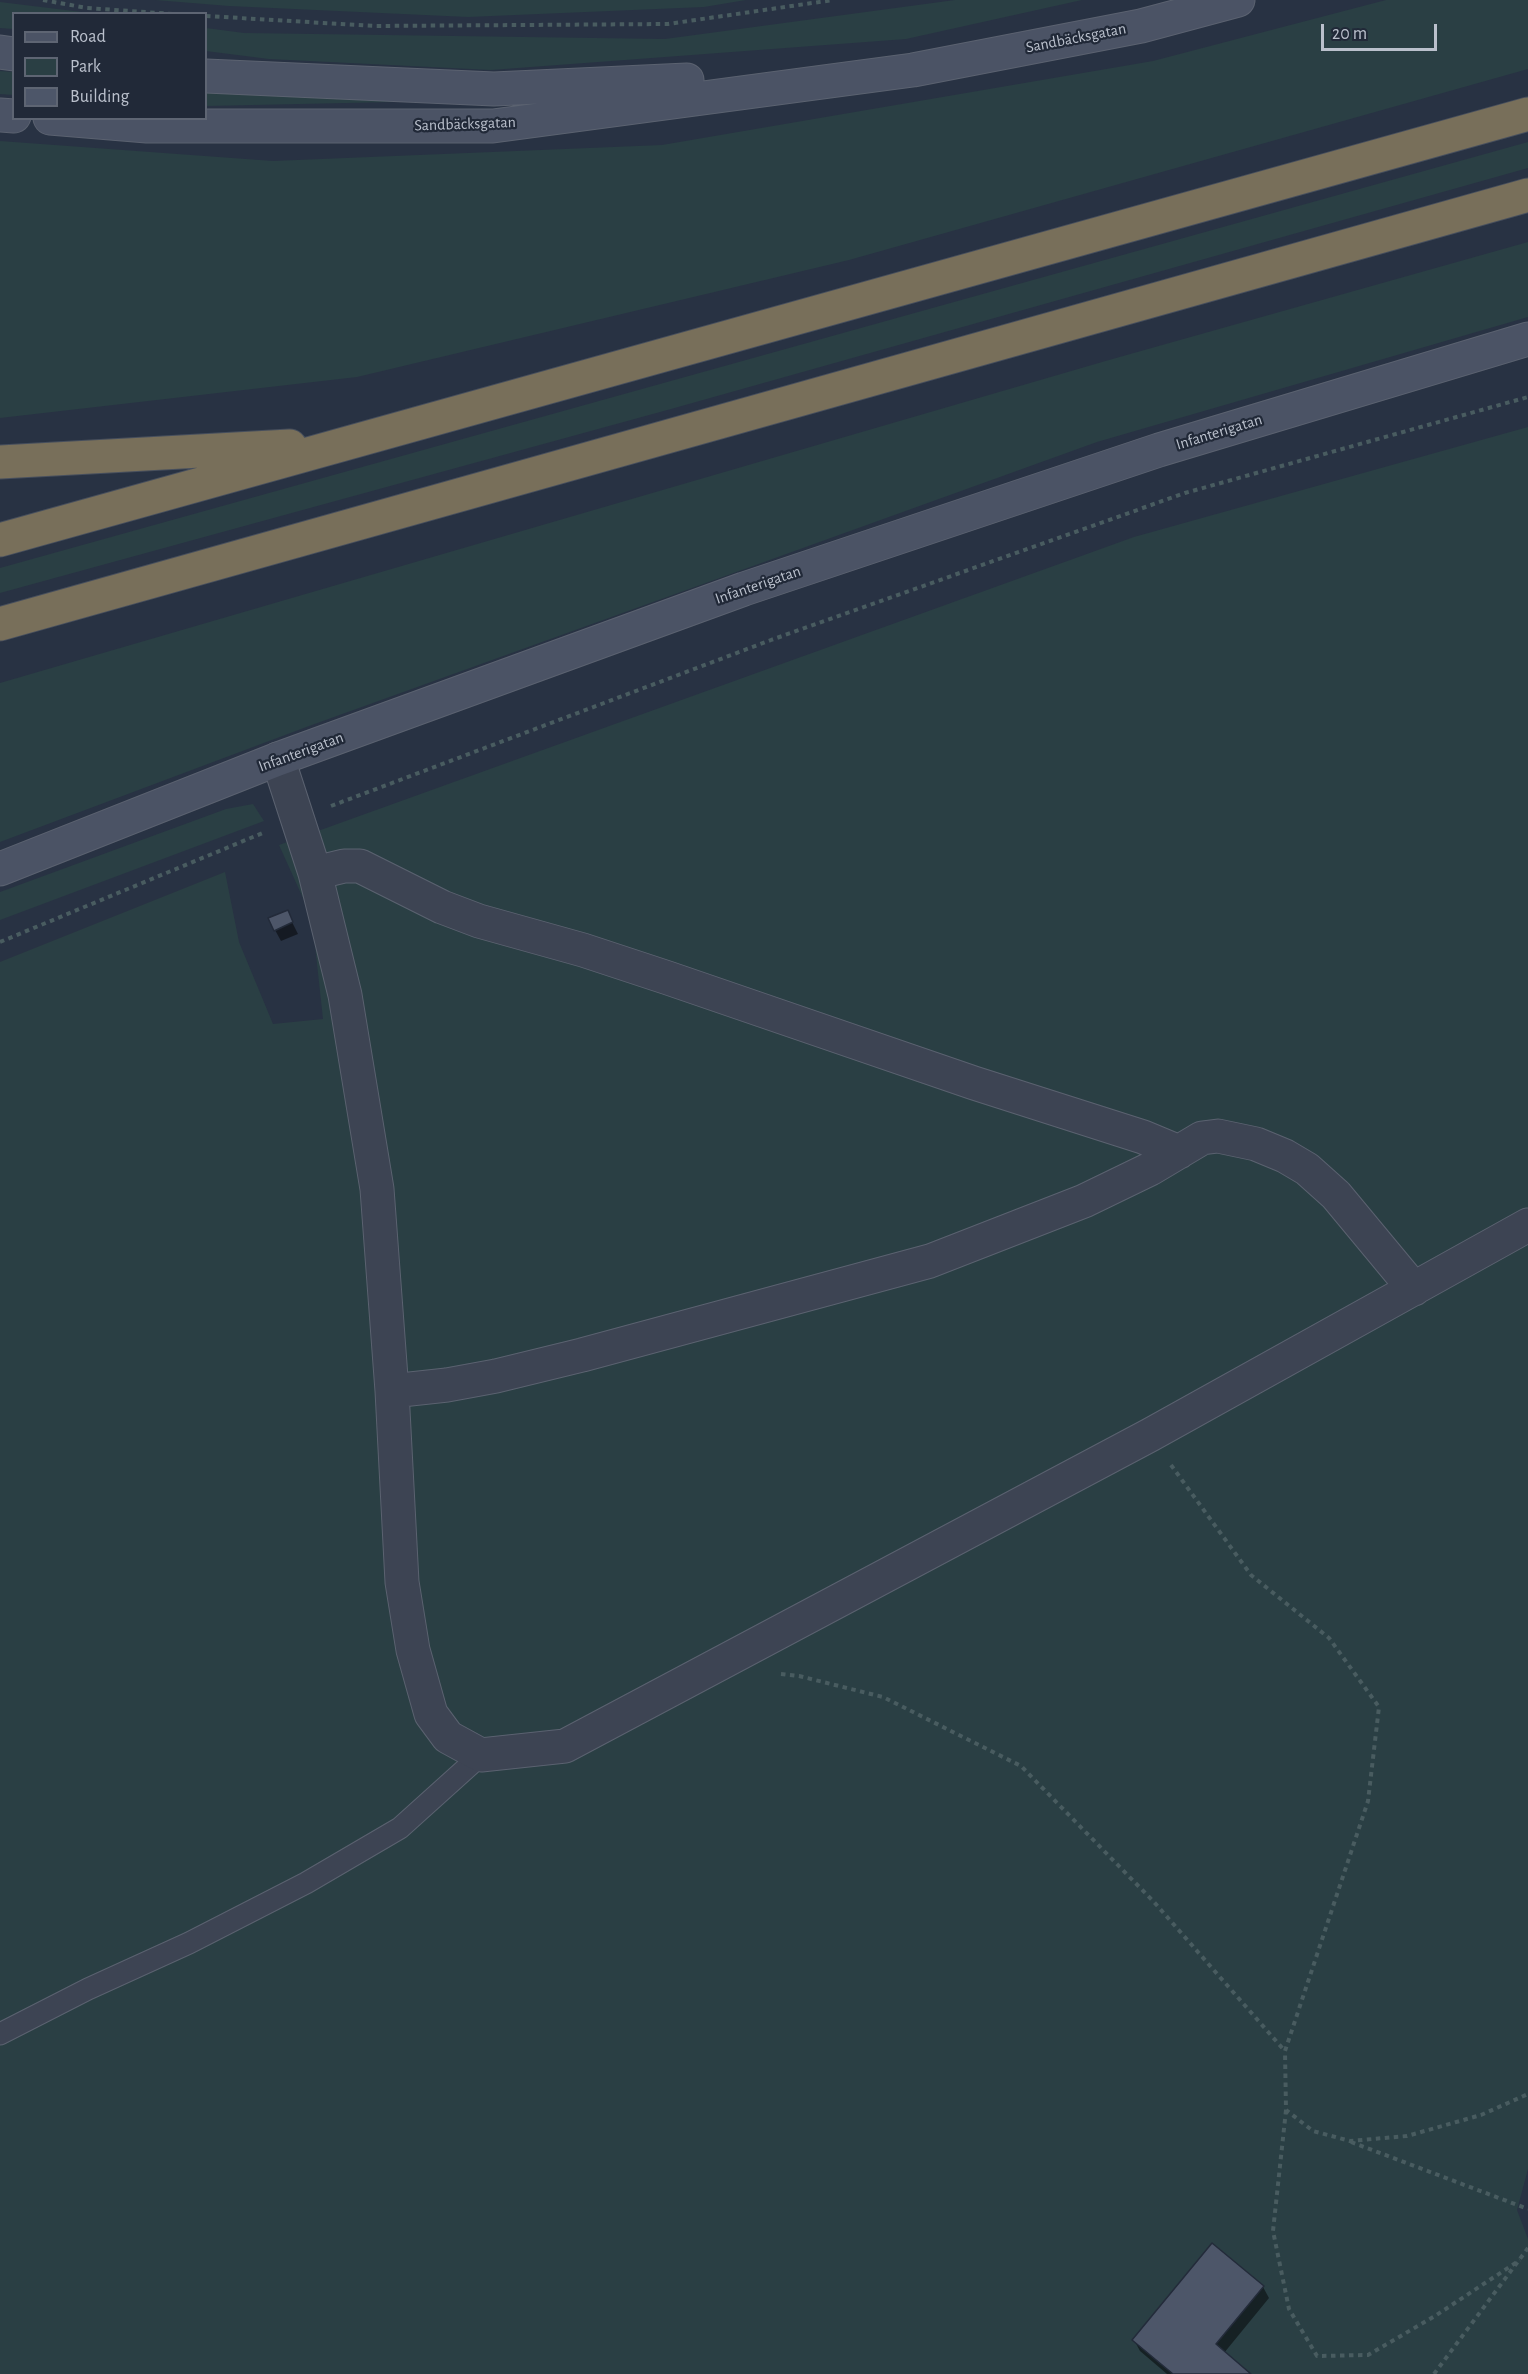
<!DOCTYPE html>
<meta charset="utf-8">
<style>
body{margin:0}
#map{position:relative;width:1528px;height:2374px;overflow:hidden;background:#283243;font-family:"Alegreya Sans",sans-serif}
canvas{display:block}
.legend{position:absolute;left:12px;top:12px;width:195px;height:108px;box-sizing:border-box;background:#212938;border:2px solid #5e6573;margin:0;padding:8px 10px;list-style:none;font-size:18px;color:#bac0cc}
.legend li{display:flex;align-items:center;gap:12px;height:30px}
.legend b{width:30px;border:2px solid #5e6573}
.scale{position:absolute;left:1321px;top:24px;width:116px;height:27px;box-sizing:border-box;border:3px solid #bac0cc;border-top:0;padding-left:8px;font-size:18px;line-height:21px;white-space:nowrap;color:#bac0cc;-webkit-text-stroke:4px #212938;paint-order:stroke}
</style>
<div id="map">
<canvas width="1528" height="2374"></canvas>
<ul class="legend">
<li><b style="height:8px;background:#4b5365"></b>Road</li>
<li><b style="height:16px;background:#2a3f44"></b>Park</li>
<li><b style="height:16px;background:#4d5669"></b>Building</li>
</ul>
<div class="scale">20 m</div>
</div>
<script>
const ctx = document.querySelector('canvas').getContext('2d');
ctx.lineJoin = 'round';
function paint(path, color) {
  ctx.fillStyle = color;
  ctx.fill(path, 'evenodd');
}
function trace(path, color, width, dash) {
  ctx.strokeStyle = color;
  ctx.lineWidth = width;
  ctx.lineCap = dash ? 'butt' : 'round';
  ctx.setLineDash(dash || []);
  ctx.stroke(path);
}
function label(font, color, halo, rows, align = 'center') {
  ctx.font = font + ' "Alegreya Sans",sans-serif';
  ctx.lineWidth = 4.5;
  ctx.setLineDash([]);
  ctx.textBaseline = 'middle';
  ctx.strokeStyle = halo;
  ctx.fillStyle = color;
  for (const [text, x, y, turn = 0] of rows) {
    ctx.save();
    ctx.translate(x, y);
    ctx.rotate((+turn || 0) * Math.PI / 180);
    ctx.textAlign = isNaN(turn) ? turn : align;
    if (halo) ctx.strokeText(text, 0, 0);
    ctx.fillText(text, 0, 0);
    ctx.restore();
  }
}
paint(new Path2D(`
 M155,0H746L704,7L468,17L229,6Z
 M955,0H1082L906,39L491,70L269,59L206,51V28L244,33L665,39Z
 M1386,0H1528V69L849,260L357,377L0,418V141L273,161L662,145L1153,61Z
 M0,2L90,13L14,14L13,29L0,28Z
 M0,71L13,72V95L0,94Z
 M206,85L440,101L206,106Z
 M1528,142V168L671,409L0,593V568Z
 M1528,242V317L1097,442L309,726L0,842V683L1109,360Z
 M1528,427V2169L1517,2210L1528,2239V2374H0V962L225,872L239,942L273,1024L323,1019L312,918L279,845L1134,537Z
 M253,804L264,821L0,920V892L226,809Z`), '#2a3f44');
paint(new Path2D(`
 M287,912L298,934L281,941L275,930Z
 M1263,2287L1269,2298L1224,2353L1249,2374H1167L1140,2351L1134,2340Z`), '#0007');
const building = new Path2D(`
 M288,910L293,922L274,931L268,918Z
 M1212,2243L1264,2286L1216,2344L1251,2374H1173L1132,2340Z`);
paint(building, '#4d5669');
trace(building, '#232b3a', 1.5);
const lane = new Path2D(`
 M0,2034L88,1989L189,1943L306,1883L400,1828L481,1755`);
const street = new Path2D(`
 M278,759L315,873L345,995L377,1189L392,1391L402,1582L413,1650L431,1714L448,1737L481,1755L565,1746L1150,1435L1528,1225
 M315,873L344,866H360L442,907L479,921L583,950L668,978L974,1083L1143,1137L1179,1152
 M392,1391L447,1385L496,1376L582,1355L930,1261L1084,1201L1150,1169L1202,1138L1218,1136L1256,1144L1285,1156L1307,1169L1336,1195L1414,1289`);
const secondary = new Path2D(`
 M0,52L14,54
 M206,76L494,89L687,80
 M0,115L14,116
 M50,118L147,126H493L913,70L1141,26L1238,0
 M0,869L278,759L744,589L1159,450L1528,339`);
const highway = new Path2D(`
 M0,462L290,446
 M0,540L1528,114
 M0,624L1528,195`);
trace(lane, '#5b6270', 23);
trace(street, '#5b6270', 35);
trace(secondary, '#5b6270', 35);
trace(highway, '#474f5d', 35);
trace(new Path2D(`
 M43,0L87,8L173,14
 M206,16L375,26L668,24L833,0
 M331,806L771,640L1185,493L1528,397
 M0,942L265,832
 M1171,1465L1251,1575L1329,1638L1379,1707L1368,1801L1285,2051L1286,2110L1313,2131L1350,2141L1407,2136L1481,2115L1528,2094
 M781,1674L799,1676L883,1697L1021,1766L1154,1902L1284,2050
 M1286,2110L1273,2231L1289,2309L1317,2356L1368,2355L1435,2316L1520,2260
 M1351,2142L1528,2209
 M1434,2374L1528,2248`), '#495c60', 4, [4.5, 4.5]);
trace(lane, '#3d4453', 21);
trace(street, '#3d4453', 33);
trace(secondary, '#4b5365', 33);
trace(highway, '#786f5a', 33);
label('16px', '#bac0cc', '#212938', [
 ["Sandbäcksgatan",1076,38,-11],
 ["Sandbäcksgatan",465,124,-2],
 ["Infanterigatan",1219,432,-17],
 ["Infanterigatan",758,585,-19],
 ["Infanterigatan",301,752,-20]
]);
</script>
